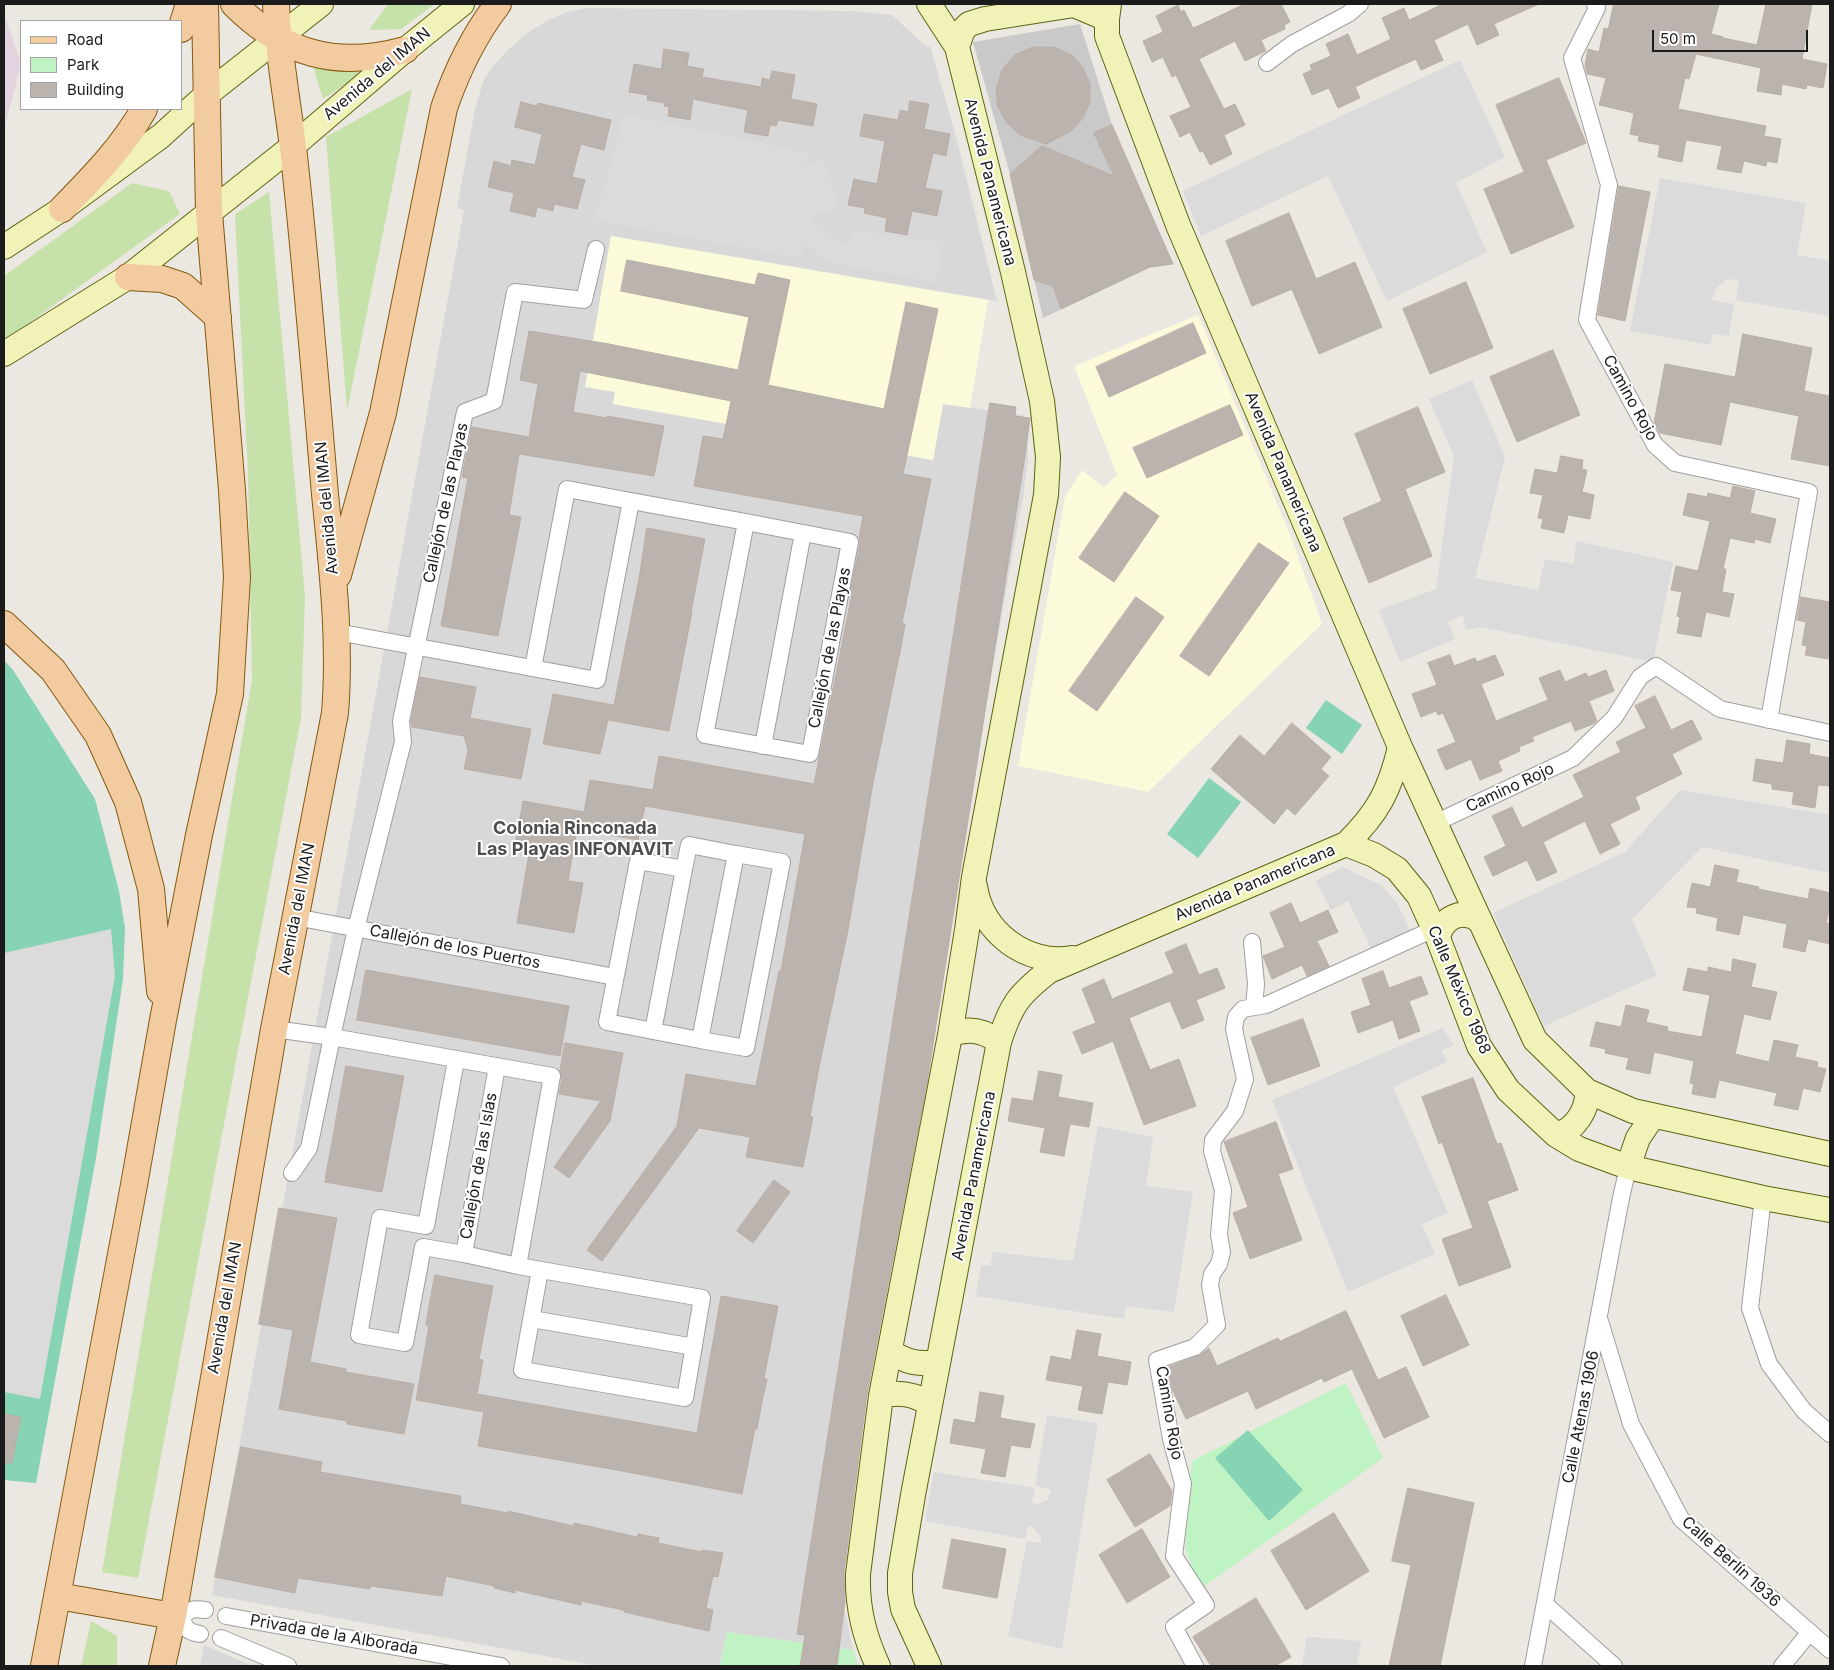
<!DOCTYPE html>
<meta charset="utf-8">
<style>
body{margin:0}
#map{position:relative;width:1834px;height:1670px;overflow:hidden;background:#ebe7e1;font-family:Inter,sans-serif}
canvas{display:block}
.frame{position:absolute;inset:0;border:5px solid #1b1b1b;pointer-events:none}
.legend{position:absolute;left:20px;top:20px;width:162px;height:90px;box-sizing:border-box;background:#fff;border:1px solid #a4a4a4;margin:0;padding:6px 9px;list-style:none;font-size:15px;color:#1b1b1b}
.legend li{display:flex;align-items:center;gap:10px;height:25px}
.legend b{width:25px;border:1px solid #a4a4a4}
.scale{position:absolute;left:1652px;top:30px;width:156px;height:22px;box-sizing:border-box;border:2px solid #1b1b1b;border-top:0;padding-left:6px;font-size:15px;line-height:18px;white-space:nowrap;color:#1b1b1b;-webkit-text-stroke:4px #fff;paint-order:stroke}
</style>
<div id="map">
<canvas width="1834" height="1670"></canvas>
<div class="frame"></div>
<ul class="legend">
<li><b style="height:6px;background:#f2cca0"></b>Road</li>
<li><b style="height:14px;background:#c0f3c3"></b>Park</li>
<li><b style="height:14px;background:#bbb3ae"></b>Building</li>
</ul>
<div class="scale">50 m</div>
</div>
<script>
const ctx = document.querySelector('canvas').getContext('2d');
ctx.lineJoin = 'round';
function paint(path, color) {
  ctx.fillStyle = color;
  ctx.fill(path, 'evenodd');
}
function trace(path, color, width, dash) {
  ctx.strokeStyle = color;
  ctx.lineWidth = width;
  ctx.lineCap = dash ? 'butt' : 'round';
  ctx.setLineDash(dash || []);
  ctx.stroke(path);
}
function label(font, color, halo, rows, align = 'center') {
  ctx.font = font + ' Inter,sans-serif';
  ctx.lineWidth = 4;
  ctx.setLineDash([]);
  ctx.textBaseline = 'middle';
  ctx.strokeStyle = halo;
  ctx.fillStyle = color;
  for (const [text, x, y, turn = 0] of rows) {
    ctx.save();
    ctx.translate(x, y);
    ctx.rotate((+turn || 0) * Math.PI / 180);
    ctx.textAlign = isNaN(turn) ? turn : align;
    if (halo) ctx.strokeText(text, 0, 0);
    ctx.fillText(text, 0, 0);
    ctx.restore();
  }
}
paint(new Path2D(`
 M586,8L854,11L892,15L927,47L930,46L956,136L997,301L611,236L586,387L615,392L613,404L933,460L943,404L1023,415L1027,433L1028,461L1023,496L838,1536L839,1584L853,1650L727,1632L720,1666H599L212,1595L464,210L457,208L475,109L483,82L492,67L508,50L527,33L547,21L567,12Z
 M204,1645L252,1666H200Z`), '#d9d8d8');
paint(new Path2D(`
 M4,13L21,64L4,130Z`), '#e4d3e1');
paint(new Path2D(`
 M611,236L988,300L970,408L943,404L933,460L613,404L615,392L585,387Z
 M1198,315L1292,539L1322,624L1148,792L1018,766L1065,497L1082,470L1104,487L1117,475L1074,366Z`), '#fbfada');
paint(new Path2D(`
 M1080,24L1112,125L1173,264L1150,267L1043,318L1010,174L973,42Z`), '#c9c9c9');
paint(new Path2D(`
 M388,4H435L401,29L369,30Z
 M312,64L369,69L323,99Z
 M412,89L347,411L326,137Z
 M132,183L169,191L180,214L4,341V276Z
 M269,192L305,597L301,718L138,1578L102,1572L252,680L248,473L235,214Z
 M91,1621L117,1636V1666H81Z`), '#c7e1ab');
paint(new Path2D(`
 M1346,1383L1383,1458L1199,1590L1186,1550V1515L1192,1461Z
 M727,1632L853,1650L858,1666H720Z`), '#c0f3c3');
paint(new Path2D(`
 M4,660L13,670L95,799L119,891L125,928L123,979L96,1158L36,1483L4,1480Z
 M1326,700L1362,725L1342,754L1306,728Z
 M1209,778L1241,802L1198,858L1167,834Z
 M1248,1430L1303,1490L1269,1521L1215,1458Z`), '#86d4b3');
paint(new Path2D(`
 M1460,60L1505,157L1456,183L1487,252L1387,301L1328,176L1201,236L1183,191Z
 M624,114L809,153L804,168L824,158L839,207L810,217L814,223L832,240L849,244L851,230L942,242L937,283L835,263L821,257L804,243L801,258L595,220Z
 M1660,178L1806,203L1797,255L1830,261V316L1736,300L1739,280L1726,279L1716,288L1712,300L1734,304L1729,336L1713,334L1710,345L1630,331Z
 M1472,380L1505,457L1475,578L1538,590L1545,559L1574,564L1576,541L1673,562L1653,662L1481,627L1466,630L1463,615L1448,622L1455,639L1400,662L1379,610L1436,589L1454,456L1429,399Z
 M1680,790L1830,815V873L1702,847L1632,919L1657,975L1544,1026L1493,913L1625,852Z
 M1343,867L1382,886L1397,903L1405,919L1411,935L1374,954L1348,901L1331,910L1316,881Z
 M111,929L115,976L40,1399L4,1392V953Z
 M1443,1028L1454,1046L1442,1050L1447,1062L1393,1087L1448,1213L1422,1224L1435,1254L1348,1292L1272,1100Z
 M1098,1126L1153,1137L1146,1186L1193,1192L1174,1312L1126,1306L1124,1319L976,1296L981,1265L990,1266L993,1252L1073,1261Z
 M1047,1415L1098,1423L1062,1649L1008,1636L1027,1541L1041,1543V1537L1033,1527L1028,1526L1025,1539L925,1521L934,1472L1035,1488L1032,1503L1038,1504L1048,1500L1051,1490L1035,1486Z
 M1307,1637L1361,1641L1357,1666H1302Z`), '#dbdbdb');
const building = new Path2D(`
 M1245,4H1281L1290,22L1284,25L1285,29L1261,40L1266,51L1245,61L1235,41L1199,59L1224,109L1235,104L1245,125L1224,135L1232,154L1210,165L1203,151L1200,152L1190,132L1180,137L1170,116L1191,107L1176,75L1172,77L1163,57L1152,62L1143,41L1163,32L1156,16L1178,5L1181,12L1184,10L1193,28Z
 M1443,4H1539L1494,24L1499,35L1477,45L1468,24L1434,40L1443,60L1421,70L1416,59L1376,77L1355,87L1360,98L1338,108L1329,88L1312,95L1303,74L1312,70L1310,65L1331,56L1326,44L1348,34L1357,55L1391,39L1382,18L1404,8L1409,20Z
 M1614,4H1719L1711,34L1723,37V38L1757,45L1766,4H1812L1802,59L1827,64L1823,88L1807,85L1806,89L1782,84L1781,95L1757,91L1761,68L1696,54L1689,79L1685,78L1678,109L1766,126L1764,136L1781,139L1777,163L1767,161L1766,166L1744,161L1741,173L1717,169L1722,146L1686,140L1682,162L1658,157L1660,145L1638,141L1639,136L1630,134L1634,113L1599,105L1606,78L1587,74L1585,65L1588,49L1599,52L1604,28L1608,29Z
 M1033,47H1053L1072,55L1083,68L1090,84V102L1083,118L1071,131L1046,144L1020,135L1007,123L998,107L996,90L1002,70L1015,55Z
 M664,49L689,53L687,66L704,69L702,77L761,87L762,78L770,80L772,71L795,75L791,99L817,104L813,126L778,120L776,126L770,125L768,136L744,132L748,110L693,99L690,120L668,116L669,107L664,106L665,103L647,100L648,95L629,92L634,64L661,69Z
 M1559,78L1586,143L1546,160L1574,227L1511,254L1484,189L1524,172L1496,105Z
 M910,101L929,104L924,129L950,134L946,156L933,153L925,188L942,191L937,216L912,211L907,235L885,231L887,218L864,213L865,208L848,205L854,179L877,184L885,141L860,136L864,114L898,120L900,110L908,112Z
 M521,102L537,106L538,103L611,120L604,150L581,144L572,177L585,180L577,209L554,204L553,211L537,207L535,217L510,211L514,193L488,187L494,161L511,166L512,160L535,165L542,134L515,127Z
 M1112,125L1173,264L1150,267L1061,309L1053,286L1034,280L1010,174L1042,146L1114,176L1094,133Z
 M1619,186L1650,192L1625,321L1598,315Z
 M1289,213L1316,279L1355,262L1382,327L1319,354L1292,289L1252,306L1226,241Z
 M627,260L755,285L758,273L790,280L768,385L884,409L906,302L938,309L903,474L931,479L902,623L905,624L902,642L873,783L848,930L819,1067L810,1117H813L803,1167L746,1157L750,1137L699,1128L602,1261L587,1250L677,1126L686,1074L756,1086L779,971H781L805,834L645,806L638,840L577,829L568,881L583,883L574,933L517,923L529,854L514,851L523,801L584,812L590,780L653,790L659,756L814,784L852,594L850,593L860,544L859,538L863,516L694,486L703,436L723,439L731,401L580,371L573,412L606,418L607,416L664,426L654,476L519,454L509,515L521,517L498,636L441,626L468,478L462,477L472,427L529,437L538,384L520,380L529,331L609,344L738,370L749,317L621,291Z
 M1466,282L1493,348L1430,374L1403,309Z
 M1193,323L1206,353L1109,397L1096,367Z
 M1743,334L1812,348L1804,391L1830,396V466L1791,459L1799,416L1730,402L1721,445L1660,433L1654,423L1665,364L1735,377Z
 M1553,350L1580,415L1517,442L1490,377Z
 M990,403L1016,407L1015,416L1030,418L1026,449L927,1083L867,1394L844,1572L845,1601L837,1666H800L805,1635L797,1634L803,1594Z
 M1230,405L1243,435L1147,478L1133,448Z
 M1418,407L1445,472L1405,489L1432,556L1369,583L1343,518L1382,501L1355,434Z
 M1561,456L1583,460L1582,469L1587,470L1582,492L1594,495L1590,519L1568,515L1564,533L1541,528L1543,519L1538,518L1543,495L1530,493L1535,469L1557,473Z
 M1733,486L1755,491L1750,513L1776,519L1770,543L1755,539L1754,543L1730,538L1723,569H1726L1722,592L1734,594L1729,617L1706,612L1701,637L1677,633L1680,617L1677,616L1682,592L1671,590L1676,566L1698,571L1710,521L1683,515L1688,493L1707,497L1708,493L1730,498Z
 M1125,492L1159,516L1114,582L1079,558Z
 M647,528L705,539L691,612H692L669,731L608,720L600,754L543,744L553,694L614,705L639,579Z
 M1259,543L1289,563L1209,676L1180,656Z
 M1136,597L1164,617L1097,711L1069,691Z
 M1801,597L1830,602V648L1828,659L1805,655L1807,646L1802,645L1806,622L1797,620Z
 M1450,655L1454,666L1475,658L1477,662L1495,655L1504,675L1481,684L1496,721L1548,700L1539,678L1560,670L1565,682L1586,673L1588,677L1606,670L1614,691L1589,701L1597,721L1593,724L1575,731L1571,721L1532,737L1534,741L1519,747L1520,751L1498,761L1502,771L1480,780L1471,759L1446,770L1437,750L1456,742L1443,713L1438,715L1436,711L1421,717L1412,694L1437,685L1428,663Z
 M420,677L476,687L470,718L531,729L521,779L464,769L468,750L464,736L412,727L411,722Z
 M1655,696L1671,730L1692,720L1702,739L1672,754L1682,774L1635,797L1640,809L1610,824L1620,844L1600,854L1585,821L1543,842L1557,872L1537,881L1527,860L1493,876L1484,857L1506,846L1492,816L1512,807L1522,828L1584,797L1573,775L1621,752L1616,742L1646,728L1635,706Z
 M1292,723L1331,757L1321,769L1329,776L1295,815L1287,808L1274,824L1211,769L1240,735L1264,756Z
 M1787,740L1810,744L1809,754L1830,758V786L1818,785L1815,808L1792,804L1794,792L1772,789V784L1753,781L1756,759L1783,763Z
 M1715,865L1739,870L1736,882L1759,887L1758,889L1808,899L1810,888L1830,893V906L1826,923L1830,924V944L1808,939L1805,952L1783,947L1787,924L1743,915L1739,935L1716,930L1718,918L1696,913L1697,908L1687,907L1692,883L1710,887Z
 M1291,903L1300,923L1328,910L1338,932L1317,941L1329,966L1307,976L1302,965L1272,979L1263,956L1285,947L1270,913Z
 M1186,944L1199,975L1217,968L1225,988L1196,1000L1204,1020L1182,1029L1170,1001L1129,1018L1150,1070L1179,1059L1196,1106L1144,1125L1113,1041L1082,1054L1073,1032L1096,1023L1082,989L1104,979L1112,999L1174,973L1165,953Z
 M1733,959L1756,964L1751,987L1777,992L1770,1020L1744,1014L1735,1054L1769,1062L1774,1040L1798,1045L1795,1057L1818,1062L1817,1067L1826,1069L1820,1092L1803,1088L1798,1110L1774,1105L1777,1093L1719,1080L1715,1098L1692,1094L1694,1084L1690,1083L1694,1061L1654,1052L1650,1074L1626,1069L1629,1058L1605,1053L1606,1049L1590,1046L1596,1022L1621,1027L1626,1005L1649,1010L1646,1022L1668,1027L1667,1031L1702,1037L1710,995L1683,990L1688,968L1708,972V967L1731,972Z
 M366,970L569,1006L560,1056L357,1020Z
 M1383,971L1389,988L1421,976L1428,994L1409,1001L1420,1031L1399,1039L1393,1020L1358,1033L1351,1012L1371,1005L1362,979Z
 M1303,1019L1320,1066L1268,1085L1251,1038Z
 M565,1043L623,1053L610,1121L569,1178L554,1167L601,1101L559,1094L562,1078L560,1071Z
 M346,1066L404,1076L382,1192L325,1182Z
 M1039,1071L1062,1075L1058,1097L1093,1103L1089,1127L1070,1124L1064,1156L1040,1152L1045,1128L1008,1121L1012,1098L1033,1101Z
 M1473,1078L1497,1144L1501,1143L1518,1190L1487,1201L1511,1267L1459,1286L1442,1239L1473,1228L1442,1142L1439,1144L1422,1097Z
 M1276,1122L1293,1169L1278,1174L1302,1240L1250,1259L1233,1213L1248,1207L1224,1142Z
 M774,1180L790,1192L753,1243L737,1231Z
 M279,1208L337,1218L310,1362L346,1369V1372L414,1384L404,1434L347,1424V1421L279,1409L293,1330L259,1324Z
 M435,1275L493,1286L479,1359L483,1360L477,1394L697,1433L721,1296L778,1306L764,1378L767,1379L763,1397L757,1429L755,1428L742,1494L617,1470L478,1446L484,1412L416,1400L429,1326L426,1325Z
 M1446,1295L1469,1345L1423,1366L1401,1316Z
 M1346,1311L1378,1380L1406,1367L1429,1417L1384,1438L1352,1369L1324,1382L1322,1378L1256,1409L1248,1391L1186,1419L1172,1389L1168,1367L1198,1356L1209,1348L1217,1366L1278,1338L1280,1341Z
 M1077,1330L1101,1334L1097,1356L1131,1362L1127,1385L1108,1382L1102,1414L1078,1410L1083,1386L1046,1380L1051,1356L1071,1360Z
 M980,1392L1004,1396L1000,1418L1035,1424L1030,1448L1011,1445L1005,1477L981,1473L986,1449L950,1443L954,1419L975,1423Z
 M4,1414L21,1417L12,1463H4Z
 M241,1447L322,1462L320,1472L461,1496L460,1504L508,1513V1511L573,1526L574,1523L637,1537L638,1534L659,1538L658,1543L702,1552V1550L723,1553L718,1577L713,1576L706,1608L713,1610L709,1631L624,1612V1610L581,1601V1605L515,1590V1593L494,1588V1586L446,1576L442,1596L370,1586V1589L298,1578L295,1593L215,1577Z
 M1150,1454L1172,1491L1170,1506L1135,1527L1107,1480Z
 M1408,1488L1474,1503L1440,1666H1389L1411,1565L1392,1561Z
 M1334,1513L1369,1571L1306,1610L1271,1551Z
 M1142,1529L1170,1577L1127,1603L1099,1555Z
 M952,1539L1006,1549L997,1598L943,1588Z
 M1256,1598L1291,1657L1275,1666H1211L1193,1637Z`);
paint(building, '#bbb3ae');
trace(building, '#bbaea5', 1);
const street = new Path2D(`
 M1595,4L1597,8L1572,58L1609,185L1587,320L1655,445L1675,463L1809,492L1769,720
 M1267,63L1292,44L1348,14L1360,4
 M631,501L746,522
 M746,522L850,542L810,754L705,735Z
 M337,632L597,680L631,501L567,489L533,668
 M763,746L803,533
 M1435,823L1573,758L1614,718L1640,677L1656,666L1720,709L1830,733
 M684,869L689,845L736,854
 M295,917L615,977
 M1252,942L1256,984L1254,1007
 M274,1029L332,1037L552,1076L518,1266L702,1298L685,1398L522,1370L540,1270
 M653,1031L607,1022L638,861L684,869L653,1031L700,1040L736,854L782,862L746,1048L700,1040
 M456,1060L426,1226L380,1218L359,1335L405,1343L423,1247L464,1254L497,1066
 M292,1173L309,1148L332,1037L356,929L403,742L401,721L465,412L494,401L515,292L584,300L596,249
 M1763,1198L1750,1308L1769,1364L1804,1411L1830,1434
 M464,1254L518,1266
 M532,1319L694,1347
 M1600,1321L1631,1424L1681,1519L1830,1650
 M1546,1605L1614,1666
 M226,1616L501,1666
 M182,1618C189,1609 193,1608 205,1610
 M182,1618C185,1630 189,1632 200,1634
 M221,1638L288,1666
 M1195,1666L1174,1627L1206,1605L1174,1556L1183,1484L1171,1439L1157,1360L1195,1347L1217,1325L1210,1285L1212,1274L1219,1264L1222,1252L1219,1235L1223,1190L1212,1151L1213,1140L1235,1111L1245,1079L1234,1029L1236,1017L1243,1009L1266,1005L1434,929
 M1533,1666L1621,1198L1628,1167
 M1782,1666L1810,1632`);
const secondary = new Path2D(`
 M957,47L963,30L969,24L985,19L1074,5L1107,19
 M4,247L62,209L161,136L206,95L321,4
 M4,354L128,277L293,146L405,50L462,4
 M1400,747L1535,1040L1587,1091L1633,1111L1830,1154
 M1346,844L1374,855L1397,869L1419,896L1438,938L1479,1046L1508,1090L1556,1135L1579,1149L1628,1167L1763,1198L1830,1210
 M975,886C981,932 1027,966 1072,958
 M1438,938C1442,918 1461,908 1479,920
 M950,1035C968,1027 984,1030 999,1042
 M1556,1135C1575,1130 1588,1110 1587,1091
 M1628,1167L1638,1138L1653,1116
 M890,1351C905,1362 921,1366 938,1361
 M881,1396C899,1391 914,1394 930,1404
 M878,1666C864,1636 857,1608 858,1574L881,1396L950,1035L967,930L974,877L1046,495L1048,457L1042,401L1013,272L957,47L929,4
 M929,1666L903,1609L900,1592V1573L913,1495L999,1042C1011,1005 1018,995 1049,971L1346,844C1378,813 1390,790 1400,747L1178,225L1107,36V19L1109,4`);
const primary = new Path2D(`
 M234,4C284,54 336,69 405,50
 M181,29L189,4
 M62,209C92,178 123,147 144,109
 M128,277L162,279L183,286L218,317
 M338,575L383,413L444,108C457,70 474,35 498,4
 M4,624L53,670L98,735L128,802L151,889L160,991
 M58,1596L173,1616
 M44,1666L134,1185L163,1020L199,835L230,694L237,577L232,490L209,213L205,4
 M162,1666L173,1616L274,1029L335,713C341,639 332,566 325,494C315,378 306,262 293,147C287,99 278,52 276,4`);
trace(street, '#9f9f9f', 18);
trace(secondary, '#5e640f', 26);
trace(primary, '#83590e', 28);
trace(street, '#fff', 16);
trace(secondary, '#f1f2b8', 24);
trace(primary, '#f2cca0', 26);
label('16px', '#1b1b1b', '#fff', [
 ["Avenida del IMAN",377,74,-40],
 ["Avenida Panamericana",990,182,76],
 ["Camino Rojo",1630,398,61],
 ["Avenida Panamericana",1283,472,67],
 ["Callejón de las Playas",446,503,-78],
 ["Avenida del IMAN",327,508,-95],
 ["Callejón de las Playas",830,648,-79],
 ["Camino Rojo",1510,788,-25],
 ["Avenida Panamericana",1255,883,-23],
 ["Avenida del IMAN",297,909,-79],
 ["Callejón de los Puertos",455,947,11],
 ["Calle México 1968",1459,990,67],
 ["Callejón de las Islas",479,1166,-80],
 ["Avenida Panamericana",974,1176,-79],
 ["Avenida del IMAN",225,1308,-80],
 ["Camino Rojo",1169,1413,80],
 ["Calle Atenas 1906",1581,1417,-79],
 ["Calle Berlín 1936",1731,1562,42],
 ["Privada de la Alborada",334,1635,10]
]);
label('bold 18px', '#4e4e4e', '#fff', [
 ["Colonia Rinconada",575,829],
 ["Las Playas INFONAVIT",575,850]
]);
</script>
